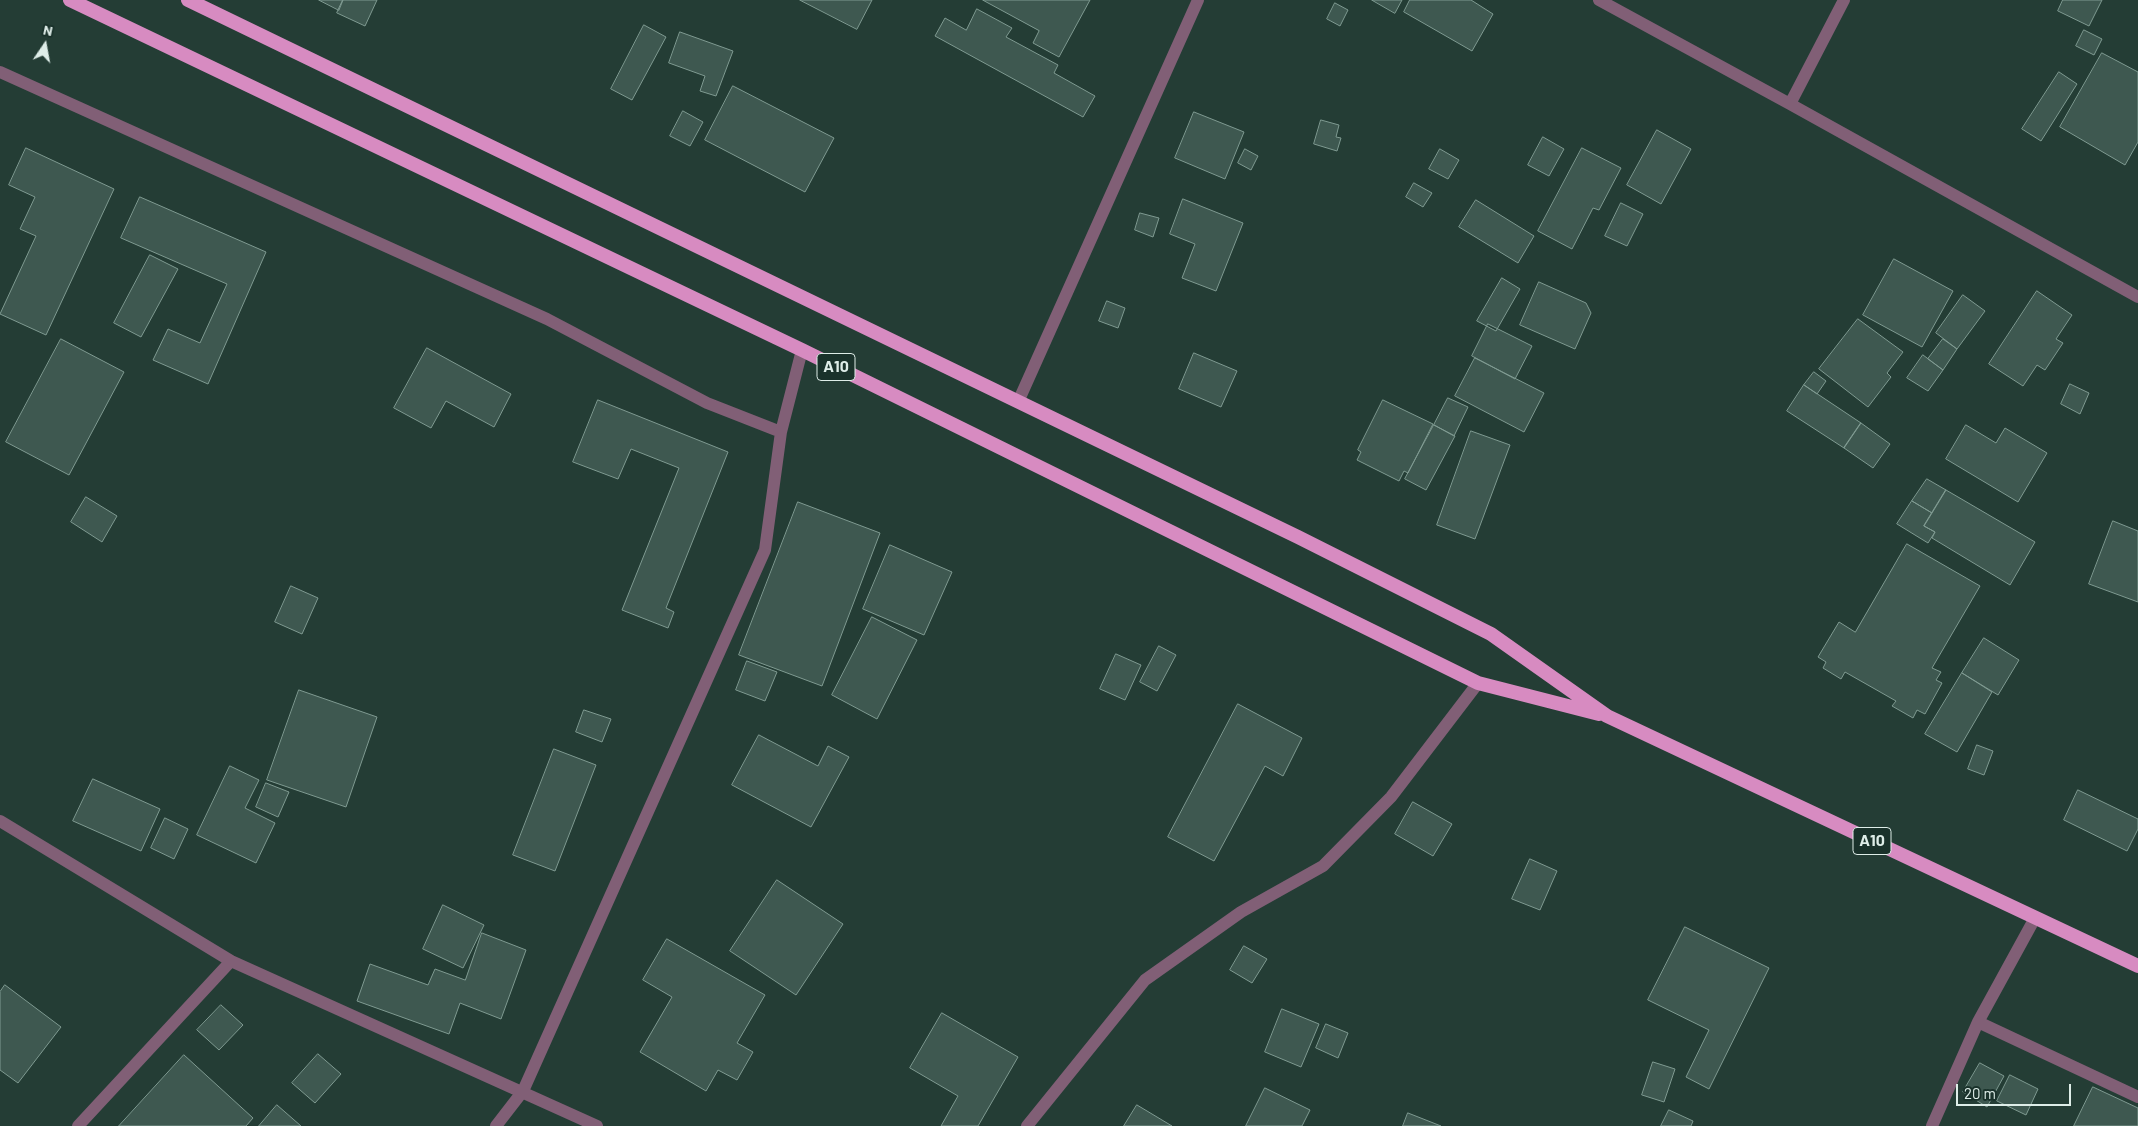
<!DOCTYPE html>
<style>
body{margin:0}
#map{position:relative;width:2138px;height:1126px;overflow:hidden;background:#243d35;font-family:Barlow,sans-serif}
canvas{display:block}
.north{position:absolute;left:20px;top:20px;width:50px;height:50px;-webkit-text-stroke:4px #1a322b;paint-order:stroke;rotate:12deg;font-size:14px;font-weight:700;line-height:20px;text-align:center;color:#deede8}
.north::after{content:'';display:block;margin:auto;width:18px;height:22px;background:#deede8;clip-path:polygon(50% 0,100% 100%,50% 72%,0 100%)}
.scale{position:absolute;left:1956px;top:1084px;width:115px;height:22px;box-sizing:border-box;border:2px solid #deede8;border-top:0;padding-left:6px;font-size:15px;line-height:18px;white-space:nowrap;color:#deede8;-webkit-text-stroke:4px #1a322b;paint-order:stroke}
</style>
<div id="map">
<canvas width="2138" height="1126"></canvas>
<div class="north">N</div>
<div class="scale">20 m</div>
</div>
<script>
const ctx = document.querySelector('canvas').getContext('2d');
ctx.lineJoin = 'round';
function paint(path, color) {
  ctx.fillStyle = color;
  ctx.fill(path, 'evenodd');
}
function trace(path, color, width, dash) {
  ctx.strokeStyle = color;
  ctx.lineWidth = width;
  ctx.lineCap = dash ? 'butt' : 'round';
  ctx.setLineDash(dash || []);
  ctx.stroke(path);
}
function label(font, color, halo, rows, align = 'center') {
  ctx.font = font + ' Barlow,sans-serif';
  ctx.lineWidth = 4;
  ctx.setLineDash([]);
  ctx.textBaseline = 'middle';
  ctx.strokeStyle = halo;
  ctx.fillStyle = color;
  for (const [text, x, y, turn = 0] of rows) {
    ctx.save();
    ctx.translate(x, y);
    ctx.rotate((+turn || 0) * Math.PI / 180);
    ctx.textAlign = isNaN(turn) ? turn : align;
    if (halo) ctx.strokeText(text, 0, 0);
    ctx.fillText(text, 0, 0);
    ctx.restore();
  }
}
const building = new Path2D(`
 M319,0H343L339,10Z
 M343,0H377L365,26L337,13Z
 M800,0H872L857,29Z
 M983,0H1090L1059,57L1033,43L1039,31Z
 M1372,0H1402L1395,13Z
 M1410,0H1471L1493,14L1472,51L1404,12Z
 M2063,0H2102L2089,26L2058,11Z
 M1335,3L1348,10L1340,26L1327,19Z
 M977,9L1012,28L1006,37L1058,65L1054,73L1095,96L1083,117L935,36L945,18L966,30Z
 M644,25L666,37L632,100L611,89Z
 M2084,30L2102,39L2094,55L2076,46Z
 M680,32L733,51L716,96L700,91L705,76L669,63Z
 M2102,53L2138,72V142L2125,165L2060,127Z
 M2059,72L2077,84L2041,141L2022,129Z
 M733,86L834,138L805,192L705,140Z
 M683,111L703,122L690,146L670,136Z
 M1194,112L1244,132L1225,179L1175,158Z
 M1321,120L1339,125L1336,137L1341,138L1337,151L1314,144Z
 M1657,130L1691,149L1661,204L1627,185Z
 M1543,137L1564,149L1549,176L1528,165Z
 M26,148L114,189L46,335L0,314L36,236L20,229L35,197L9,185Z
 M1582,148L1621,168L1599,210L1593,208L1572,249L1538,231Z
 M1245,149L1258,156L1251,170L1238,163Z
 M1440,149L1459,160L1448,179L1429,169Z
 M1414,183L1432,193L1423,207L1406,197Z
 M140,197L266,252L208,384L153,360L168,329L200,343L227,284L121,238Z
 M1183,199L1243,223L1216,291L1182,278L1195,244L1170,234Z
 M1476,200L1534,236L1518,263L1459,227Z
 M1621,203L1643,214L1627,246L1605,236Z
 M1140,213L1159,218L1153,237L1135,230Z
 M150,255L178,269L141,337L114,323Z
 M1894,259L1953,291L1922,347L1863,315Z
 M1502,278L1520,289L1496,331L1477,321Z
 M1539,282L1586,303L1591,313L1575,349L1520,325Z
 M2037,291L2072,315L2056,339L2063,343L2045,370L2037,365L2023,386L1989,364Z
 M1963,295L1985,311L1957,349L1936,333Z
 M1107,301L1125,308L1118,328L1099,321Z
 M1858,319L1903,352L1887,373L1891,377L1868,407L1819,369Z
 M1488,324L1532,346L1515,379L1472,356Z
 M61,339L124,372L69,475L6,442Z
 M1943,339L1957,349L1943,370L1928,359Z
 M427,348L511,394L494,427L446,401L431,428L394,408Z
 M1194,353L1237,371L1221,407L1179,389Z
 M1923,355L1943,370L1928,391L1907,378Z
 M1475,358L1544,393L1524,432L1455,396Z
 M1814,372L1826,381L1817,394L1804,385Z
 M2070,384L2089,393L2080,414L2061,404Z
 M1804,385L1861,423L1844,448L1787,411Z
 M1448,398L1468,407L1454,436L1434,425Z
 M598,400L728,452L666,608L674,612L668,628L622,610L679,468L631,449L618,479L573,462Z
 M1383,400L1433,424L1408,473L1404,471L1399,481L1357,460L1361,452L1358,450Z
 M1861,423L1890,444L1873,468L1844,448Z
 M1434,425L1455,436L1426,490L1405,479Z
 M1966,425L1996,443L2005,428L2047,453L2018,502L1946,459Z
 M1471,431L1510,445L1475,539L1437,525Z
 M1927,479L1946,490L1932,513L1912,501Z
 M1946,490L2035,542L2010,585L1932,538L1935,532L1924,526Z
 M86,497L117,516L102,542L71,522Z
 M1912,501L1932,513L1924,526L1935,532L1928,543L1897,524Z
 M798,502L880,533L822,686L739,655Z
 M2113,521L2138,531V602L2089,584Z
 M1907,544L1980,586L1932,668L1941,672L1936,680L1942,683L1925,714L1917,710L1913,718L1892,706L1896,701L1845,672L1841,679L1823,668L1826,662L1818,657L1839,622L1855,632Z
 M890,545L952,572L924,635L863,609Z
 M291,586L318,598L302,634L275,622Z
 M872,617L917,640L877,719L832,695Z
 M1984,638L2019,660L1998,695L1962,673Z
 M1159,646L1176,655L1157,691L1140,682Z
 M1116,654L1141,665L1125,700L1100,689Z
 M747,661L777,672L765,701L736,690Z
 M1962,673L1992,692L1957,752L1925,734Z
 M299,690L377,717L346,807L267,780Z
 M1238,704L1302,738L1283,776L1265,766L1214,861L1168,837Z
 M584,710L611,719L602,742L576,732Z
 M759,735L818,766L828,746L849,757L811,827L732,785Z
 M1977,745L1993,751L1984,775L1968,769Z
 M554,749L596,765L555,871L513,855Z
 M230,766L259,780L245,808L275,823L256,863L197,835Z
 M93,779L160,809L141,851L73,821Z
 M266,783L289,792L278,817L256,807Z
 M2078,790L2138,819V829L2127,851L2064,820Z
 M1413,802L1452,824L1433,856L1395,834Z
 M165,818L188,829L174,859L151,848Z
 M1530,859L1557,871L1540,910L1512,899Z
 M777,880L843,924L796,995L730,951Z
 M443,905L484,925L463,968L423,949Z
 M1685,927L1769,968L1709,1089L1686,1077L1709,1030L1648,1000Z
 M482,933L526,950L501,1019L460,1003L449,1034L357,1001L370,964L428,985L435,969L465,980Z
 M667,939L765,995L737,1043L753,1052L737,1080L718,1070L706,1091L640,1052L672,997L643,980Z
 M1244,946L1267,959L1252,983L1230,970Z
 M5,985L61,1027L18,1083L0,1070V992Z
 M221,1005L243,1025L219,1050L197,1030Z
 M1282,1009L1319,1024L1301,1067L1265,1052Z
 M942,1013L1018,1057L978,1126H941L958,1096L910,1068Z
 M1326,1024L1348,1033L1338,1058L1316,1048Z
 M318,1054L341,1074L315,1103L292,1083Z
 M184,1055L253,1118L246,1126H119Z
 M1653,1062L1675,1069L1664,1102L1642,1095Z
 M1980,1063L2004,1076L1987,1107L1963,1092Z
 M2010,1075L2038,1089L2026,1115L1997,1101Z
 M2093,1087L2138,1108V1126H2074Z
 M1265,1088L1310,1110L1302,1126H1246Z
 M277,1105L301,1126H259Z
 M1137,1105L1172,1126H1124Z
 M1669,1110L1693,1121L1691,1126H1661Z
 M1408,1113L1441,1126H1403Z`);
paint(building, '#3e5850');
trace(building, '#7f9a91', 1);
trace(new Path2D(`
 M1599,0L1790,104L2138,297
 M0,72L547,319L707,403L781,432L765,550L523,1091L496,1126
 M1790,104L1844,0
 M1018,402L1198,0
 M781,432L802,350
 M0,821L231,961L597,1126
 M1978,1022L2138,1097
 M78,1126L231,961
 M1027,1126L1145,980L1241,912L1323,866L1391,797L1478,683
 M1932,1126L1978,1022L2035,918`), '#815f76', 12);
trace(new Path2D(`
 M70,0L802,350L1478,683L1599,714
 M188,0L1298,537L1491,634L1607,716L2138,966`), '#d78bc1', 14);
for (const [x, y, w] of [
 [836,367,38],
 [1872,841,38]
]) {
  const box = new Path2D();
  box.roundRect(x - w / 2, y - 13.5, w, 27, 4);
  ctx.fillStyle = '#1a322b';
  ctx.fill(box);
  trace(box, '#deede8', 1);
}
label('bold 16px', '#deede8', null, [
 ["A10",836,367],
 ["A10",1872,841]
]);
</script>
